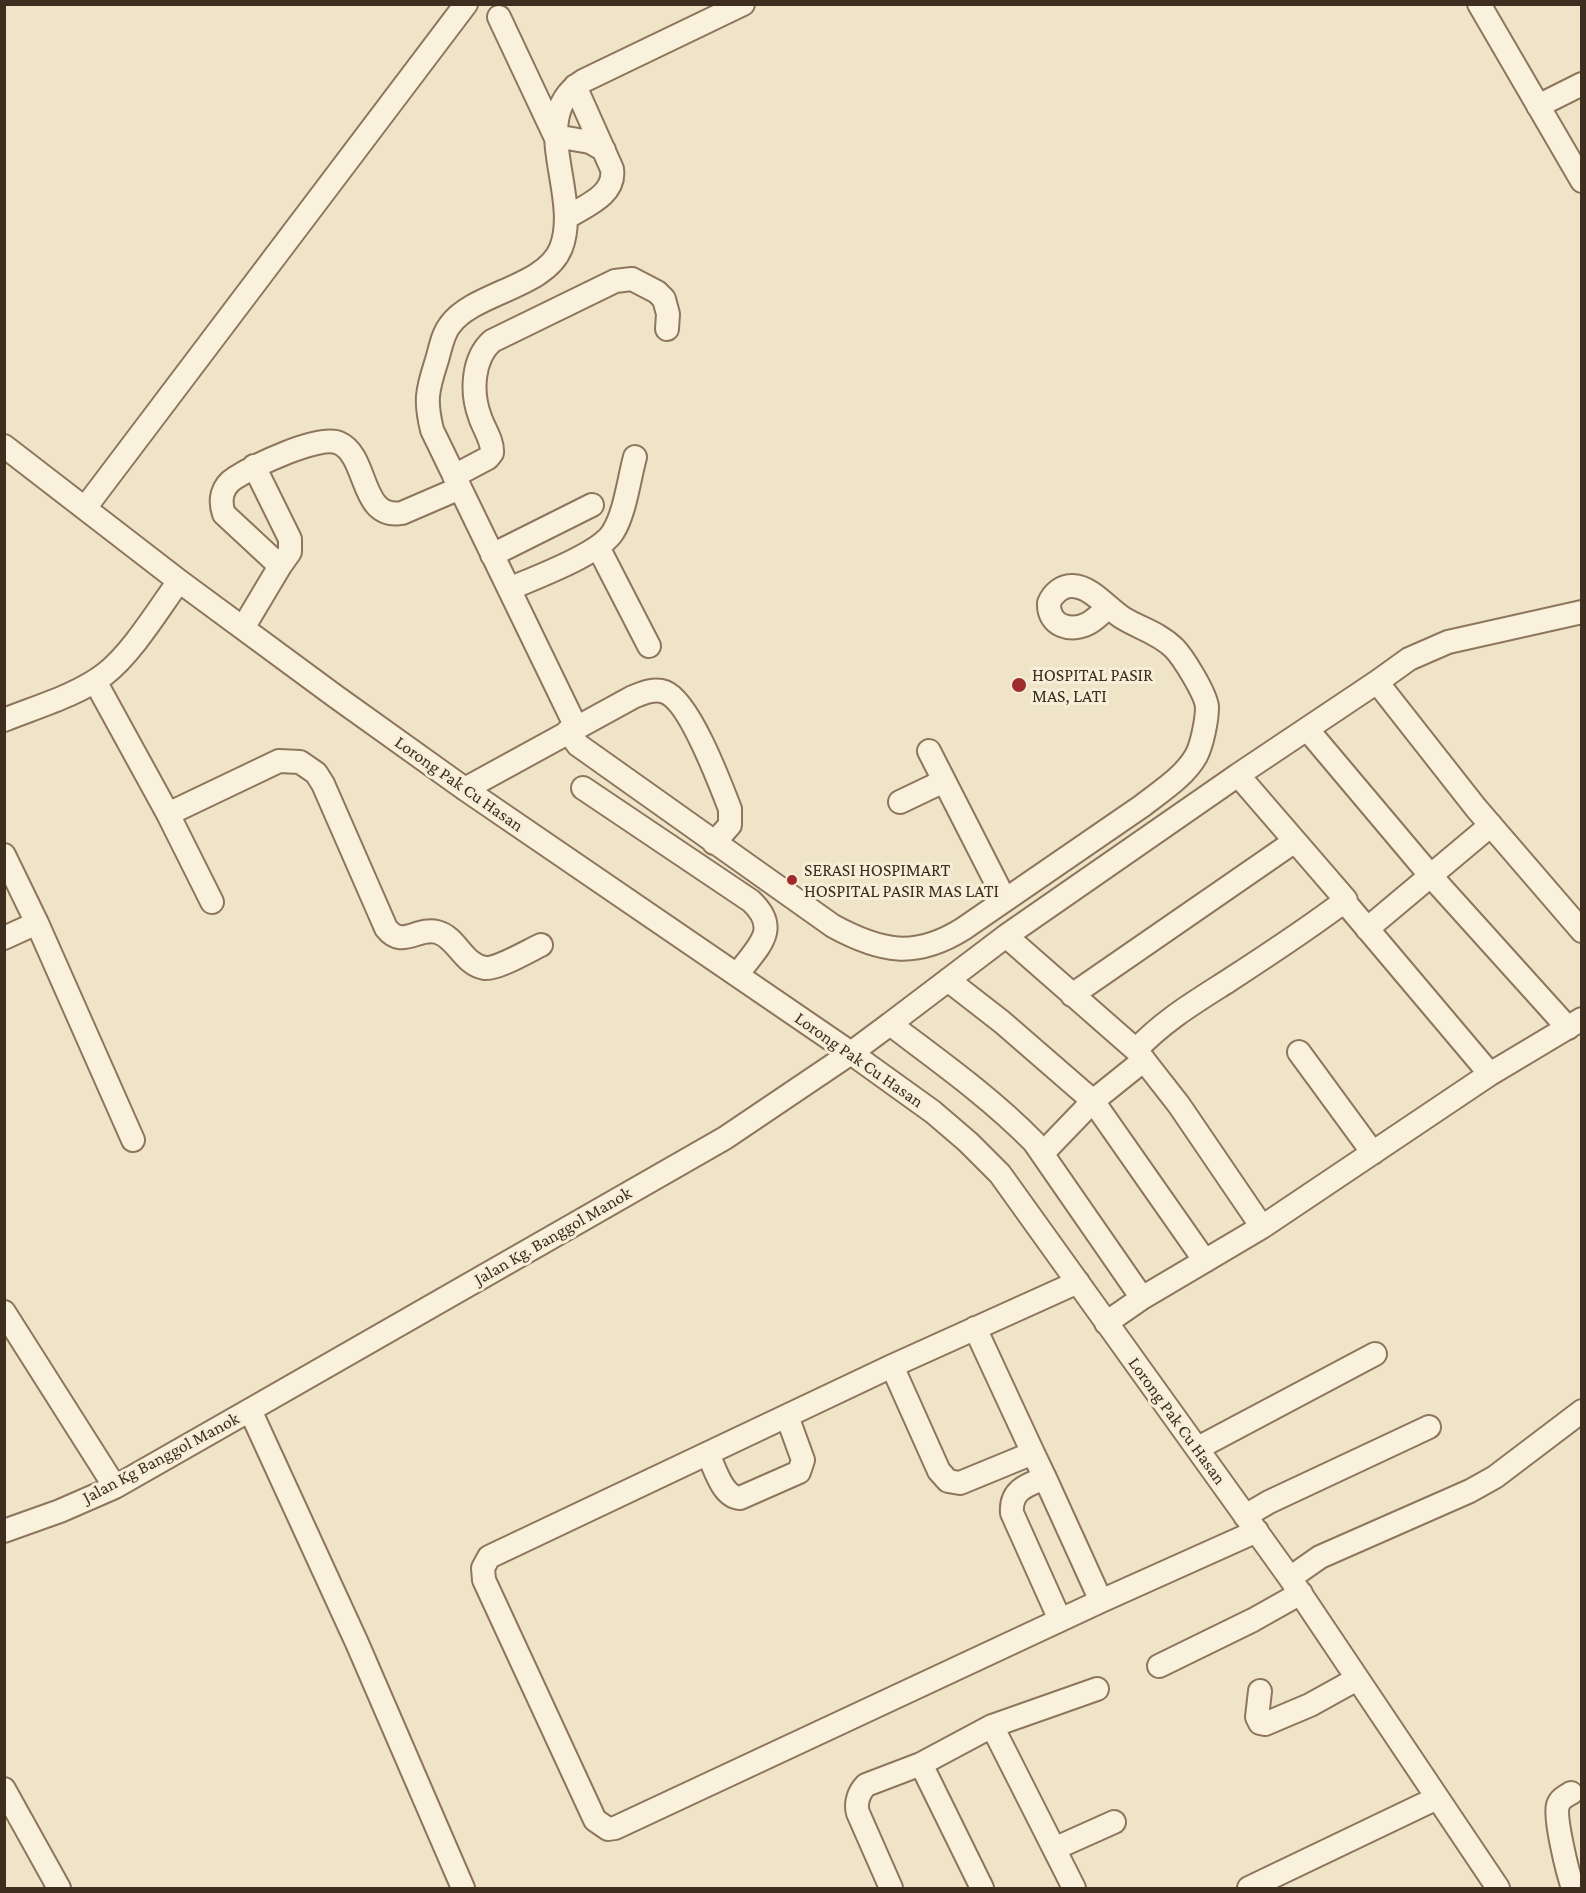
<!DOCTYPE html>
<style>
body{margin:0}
#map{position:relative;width:1586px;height:1893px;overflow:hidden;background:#f0e4c8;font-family:"Crimson Pro",serif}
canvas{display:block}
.frame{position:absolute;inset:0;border:6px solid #3d2e20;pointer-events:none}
</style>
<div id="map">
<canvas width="1586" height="1893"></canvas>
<div class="frame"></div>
</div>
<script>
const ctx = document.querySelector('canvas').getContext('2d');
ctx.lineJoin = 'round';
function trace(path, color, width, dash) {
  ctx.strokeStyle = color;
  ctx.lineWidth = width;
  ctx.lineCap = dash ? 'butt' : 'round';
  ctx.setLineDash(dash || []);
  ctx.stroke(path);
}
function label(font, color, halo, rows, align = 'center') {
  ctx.font = font + ' "Crimson Pro",serif';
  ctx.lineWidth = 6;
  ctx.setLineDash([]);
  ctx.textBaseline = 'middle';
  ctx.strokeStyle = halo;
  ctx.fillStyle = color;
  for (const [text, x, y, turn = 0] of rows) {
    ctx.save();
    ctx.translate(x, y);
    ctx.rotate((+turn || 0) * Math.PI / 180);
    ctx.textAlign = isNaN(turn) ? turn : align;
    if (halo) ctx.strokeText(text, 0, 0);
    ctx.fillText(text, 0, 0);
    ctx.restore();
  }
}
const minor = new Path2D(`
 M1479,4L1582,181
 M499,17L555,136L590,142L604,150
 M1538,106L1582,84
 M566,218C585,206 616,195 612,169L575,86
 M4,446L179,581L335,696L465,789L851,1053L933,1112L968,1142L1000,1174L1290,1578L1498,1888
 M254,466L290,539V552L280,566
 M454,476L488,458L492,453C493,441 484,429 480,417C471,393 472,359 492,341L615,281L632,279L657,292L664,299L668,314L667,329
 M85,508L466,4
 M598,547L649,646
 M492,555L592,505
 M509,589C534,578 600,554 613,532C625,513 629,479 635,457
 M243,628L280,566L224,514C219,500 222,486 235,478C254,466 319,434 339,443C369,456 359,520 402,513L460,488
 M95,681L168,814L212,902
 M1377,682L1409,659L1448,642L1582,612
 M4,720C36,707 78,695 105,674C132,653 158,610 179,581
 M576,727L432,430C425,401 427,391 436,363C440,351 442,335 450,325C474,292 545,288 561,248C582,194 525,117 583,81L743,4
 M1307,729L1430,875L1568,1028
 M568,731L578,745L833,926C881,952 915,959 963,929L1142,806C1161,791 1184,777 1196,756C1202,745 1207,720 1207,707C1206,694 1183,657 1174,648C1159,633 1139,628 1123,618C1107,608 1092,587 1073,586C1063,585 1053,593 1049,603C1048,626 1071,633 1089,623C1096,619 1102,613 1108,607
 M929,751L1005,900
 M1238,775L1377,682L1476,808L1582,931
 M583,788L751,901C782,930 757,947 737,975
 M465,789L633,697C643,693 654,688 665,692C689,701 720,783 730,809V825L714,843
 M900,802L944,781
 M168,814L279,761L300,762L316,773L323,784L386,928C402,949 417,927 437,932C457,937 463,965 485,968C498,969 528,951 541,945
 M4,855L37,923L133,1140
 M1344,901L1490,1074L1582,1019
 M1367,929L1491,825
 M1006,936L1238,775L1346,900C1308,929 1268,955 1228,981C1195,1002 1163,1021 1136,1050
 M4,938L37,923
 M948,980L1002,1022L1093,1101L1205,1261
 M1072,995L1295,841
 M890,1024L1006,936L1136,1050L1179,1105L1262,1227L1142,1298L1106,1323
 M1299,1052L1373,1153
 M1043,1153L1093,1101L1144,1060
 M1262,1227L1490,1074
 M1078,1282L892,1366L489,1557L483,1568L484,1580L595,1820L608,1829L615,1828L1101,1601L1257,1531
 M4,1312L115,1487
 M892,1366L939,1471L948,1481L960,1483L1033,1453L975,1328
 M250,1410L357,1643L463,1888
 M1198,1448L1375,1354
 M1033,1453L1045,1478C1027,1485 1010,1490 1012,1513L1060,1620
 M708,1454C715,1468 722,1497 740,1498L799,1472L803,1460L787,1416
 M1045,1478L1101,1601
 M1245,1516L1269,1502L1429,1427
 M4,1531L60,1511L115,1487L250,1410L725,1138L851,1053L890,1024C939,1061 991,1098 1034,1142L1142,1298
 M1290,1578L1320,1557L1470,1491L1495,1477L1582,1411
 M1159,1666L1253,1620L1301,1593
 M1260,1691L1257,1717L1260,1723L1265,1724L1310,1705L1357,1679
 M992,1726L1097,1689
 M921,1764L982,1888
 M4,1789L59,1888
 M1571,1793C1566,1796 1560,1799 1558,1805C1554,1818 1568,1874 1573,1888
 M1056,1848L1114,1822
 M891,1888L858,1813C855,1803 859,1792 866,1785L921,1764L992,1726L1074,1888
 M1249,1888L1437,1798`);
trace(minor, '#8d765c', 26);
trace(minor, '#faf1dc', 22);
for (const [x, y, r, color] of [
 [1019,685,8,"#9e2a2b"],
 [792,880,6,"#9e2a2b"]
]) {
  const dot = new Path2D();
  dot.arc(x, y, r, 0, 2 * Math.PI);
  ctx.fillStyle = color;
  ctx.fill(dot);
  trace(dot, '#f7eed8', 2);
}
label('18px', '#3d2e20', '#f7eed8', [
 ["HOSPITAL PASIR",1032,675],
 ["MAS, LATI",1032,696],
 ["SERASI HOSPIMART",804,870],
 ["HOSPITAL PASIR MAS LATI",804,891]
], 'left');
label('18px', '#3d2e20', '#f7eed8', [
 ["Lorong Pak Cu Hasan",459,784,35],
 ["Lorong Pak Cu Hasan",859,1060,35],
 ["Jalan Kg. Banggol Manok",553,1236,-30],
 ["Lorong Pak Cu Hasan",1177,1421,54],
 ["Jalan Kg Banggol Manok",161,1458,-28]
]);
</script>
